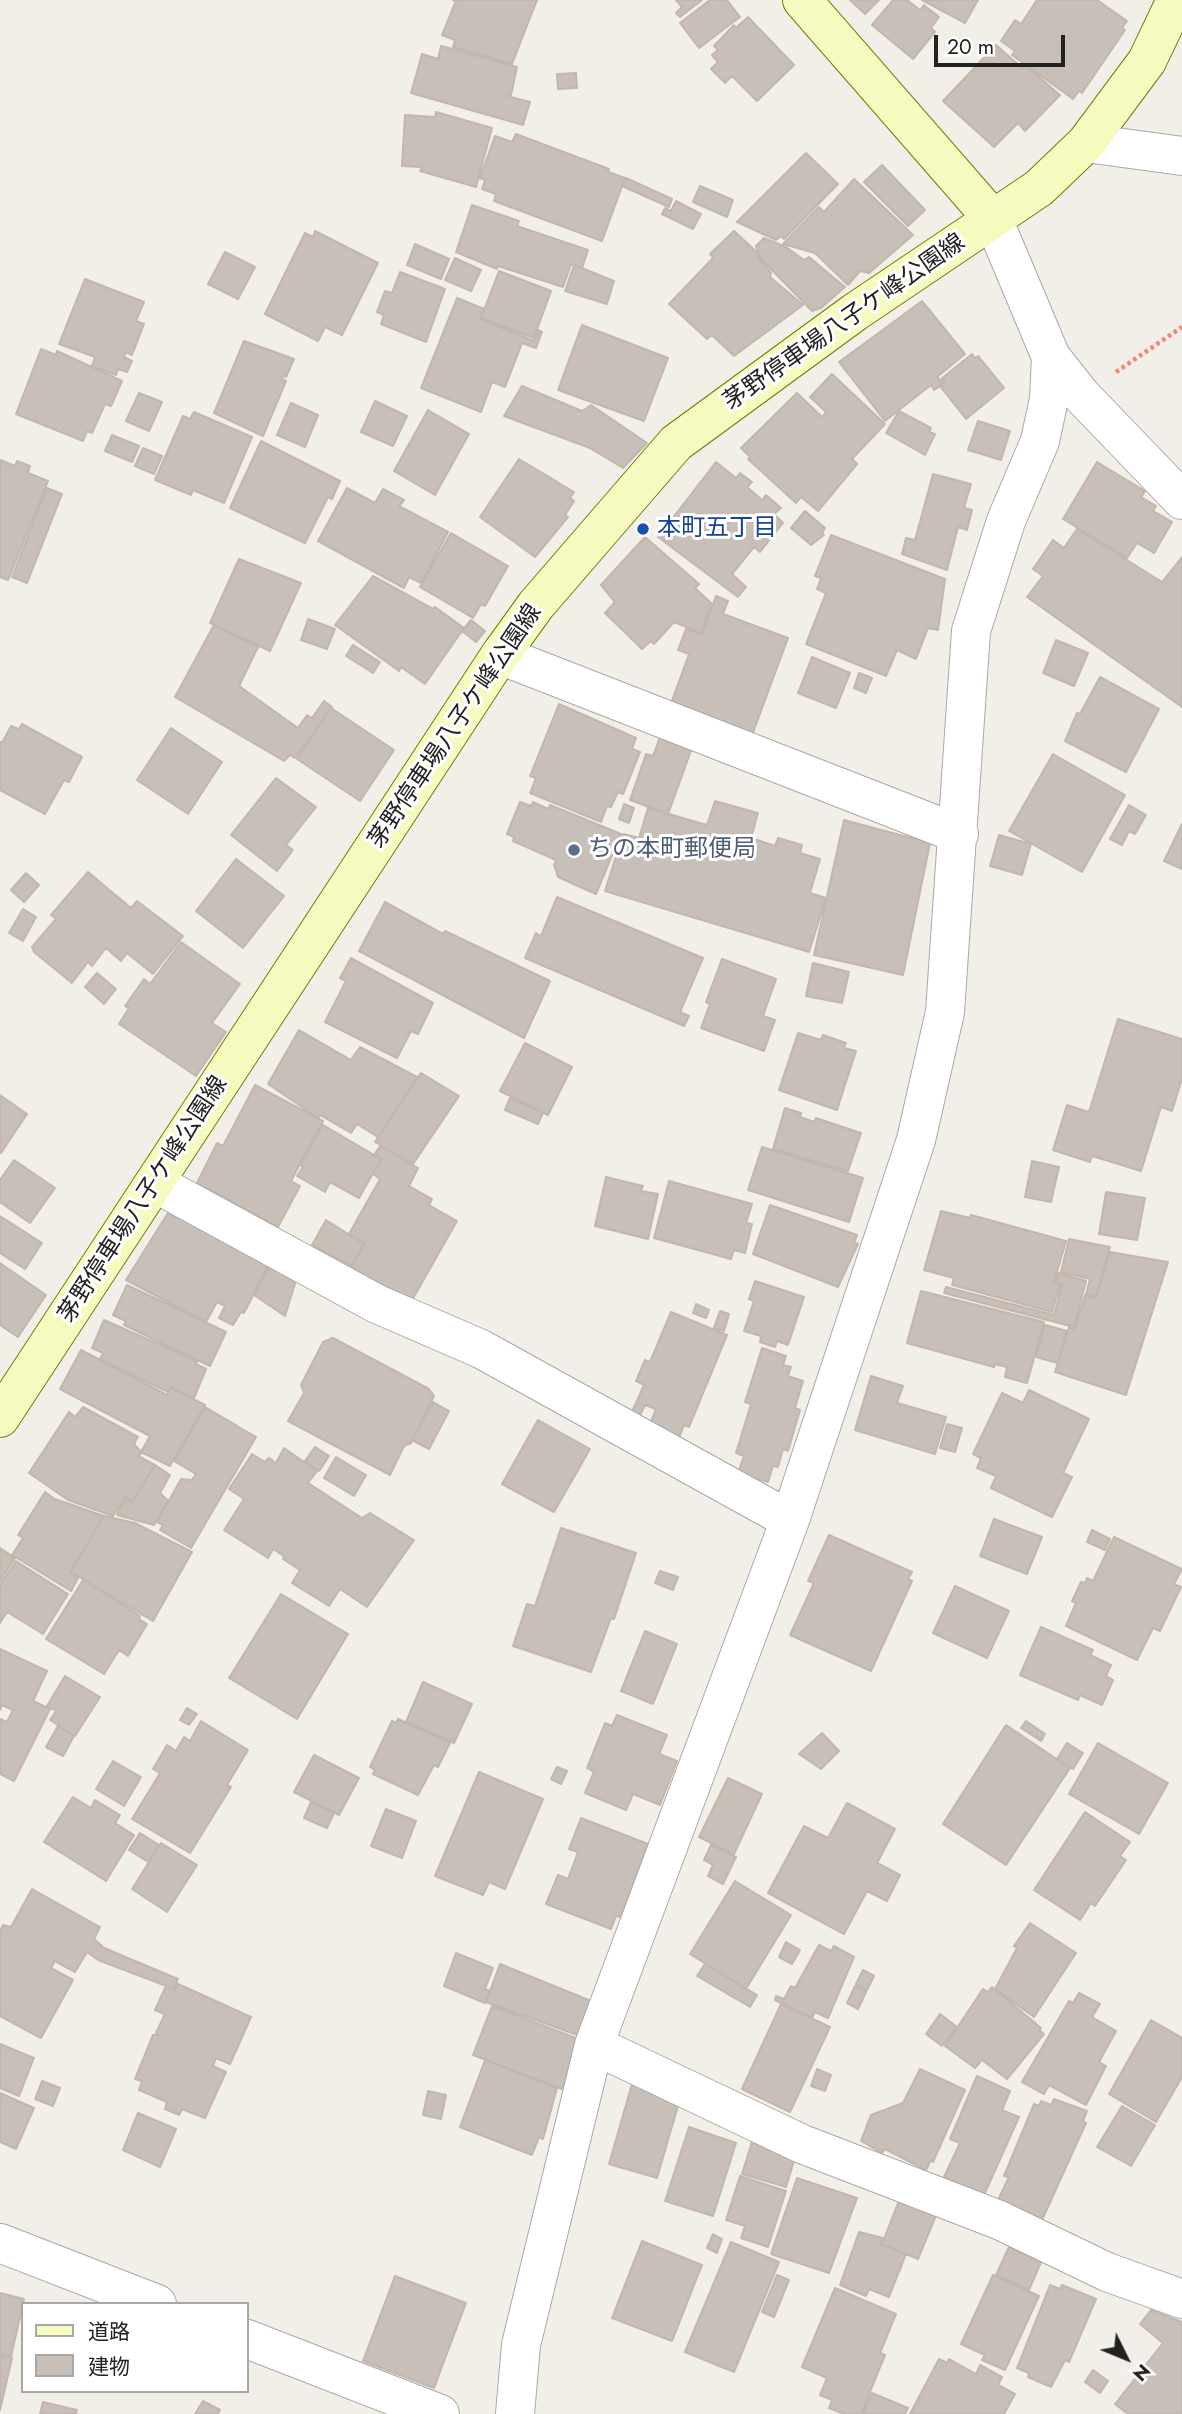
<!DOCTYPE html>
<meta charset="utf-8">
<style>
body{margin:0}
#map{position:relative;width:1182px;height:2414px;overflow:hidden;background:#f2efe9;font-family:Jost,"Noto Sans JP",sans-serif}
canvas{display:block}
.legend{position:absolute;left:21px;top:2302px;width:228px;height:91px;box-sizing:border-box;background:#fff;border:2px solid #a7a7a7;margin:0;padding:9px 12px;list-style:none;font-size:21px;color:#222}
.legend li{display:flex;align-items:center;gap:14px;height:35px}
.legend b{width:35px;border:2px solid #a7a7a7}
.north{position:absolute;left:1091px;top:2323px;width:70px;height:70px;-webkit-text-stroke:5px #fff;paint-order:stroke;rotate:133deg;font-size:19px;font-weight:700;line-height:28px;text-align:center;color:#222}
.north::after{content:'';display:block;margin:auto;width:24px;height:32px;background:#222;clip-path:polygon(50% 0,100% 100%,50% 72%,0 100%)}
.scale{position:absolute;left:934px;top:35px;width:131px;height:32px;box-sizing:border-box;border:4px solid #222;border-top:0;padding-left:9px;font-size:21px;line-height:24px;white-space:nowrap;color:#222;-webkit-text-stroke:5px #fff;paint-order:stroke}
</style>
<div id="map">
<canvas width="1182" height="2414"></canvas>
<ul class="legend">
<li><b style="height:9px;background:#f7fabf"></b>道路</li>
<li><b style="height:19px;background:#c7bfb8"></b>建物</li>
</ul>
<div class="north">N</div>
<div class="scale">20 m</div>
</div>
<script>
const ctx = document.querySelector('canvas').getContext('2d');
ctx.lineJoin = 'round';
function paint(path, color) {
  ctx.fillStyle = color;
  ctx.fill(path, 'evenodd');
}
function trace(path, color, width, dash) {
  ctx.strokeStyle = color;
  ctx.lineWidth = width;
  ctx.lineCap = dash ? 'butt' : 'round';
  ctx.setLineDash(dash || []);
  ctx.stroke(path);
}
function label(font, color, halo, rows, align = 'center') {
  ctx.font = font + ' Jost,"Noto Sans JP",sans-serif';
  ctx.lineWidth = 6;
  ctx.setLineDash([]);
  ctx.textBaseline = 'middle';
  ctx.strokeStyle = halo;
  ctx.fillStyle = color;
  for (const [text, x, y, turn = 0] of rows) {
    ctx.save();
    ctx.translate(x, y);
    ctx.rotate((+turn || 0) * Math.PI / 180);
    ctx.textAlign = isNaN(turn) ? turn : align;
    if (halo) ctx.strokeText(text, 0, 0);
    ctx.fillText(text, 0, 0);
    ctx.restore();
  }
}
const building = new Path2D(`
 M453,0H537L512,64L453,47L455,40L442,35L456,1Z
 M676,0H702L680,17L676,13L682,7Z
 M710,0H727L740,17L699,48L680,23Z
 M850,0H879L865,14Z
 M893,0H907L920,10L924,5L939,17L931,28L935,32L913,59L872,25Z
 M922,0H978L965,23Z
 M1037,0H1097L1127,21L1122,28L1125,30L1082,93L1079,91L1073,99L1012,55L1015,51L1001,41L1015,20L1021,24Z
 M748,17L794,65L757,101L732,76L725,83L711,69L718,62L712,55L718,50L714,46L734,25L736,28Z
 M996,45L1022,68L1025,65L1060,95L1025,131L1018,123L994,147L943,101Z
 M441,46L517,67L511,95L507,96L530,102L523,125L411,93L422,54L438,59Z
 M576,73L577,88L558,89L557,74Z
 M436,112L492,128L476,187L420,171L422,167L402,166L405,115L435,117Z
 M516,134L609,169L608,172L625,178L602,241L494,201L496,194L482,189L485,180L480,178L495,136L512,142Z
 M806,153L838,184L784,239L781,236L776,240L737,222Z
 M882,165L925,210L908,226L864,182Z
 M626,178L672,199L669,207L622,186Z
 M854,179L913,235L869,273L860,271L848,285L815,253L783,244L819,207L824,212Z
 M700,186L733,200L727,217L693,202Z
 M676,201L701,214L693,229L662,214L665,208L671,211Z
 M472,205L519,221L517,226L588,250L582,268L571,264L563,287L498,266L497,269L456,252Z
 M315,231L378,263L342,335L325,327L318,341L265,314L305,233L313,237Z
 M734,231L759,254V259L771,273L770,277L803,305L734,356L712,335L707,339L669,304L713,258L710,254Z
 M764,238L786,247L804,260L809,257L845,287L821,308L812,311L762,260L756,246Z
 M415,244L449,259L441,279L407,265Z
 M225,252L255,267L238,299L208,284Z
 M455,258L481,270L471,291L445,280Z
 M574,265L614,281L607,304L565,291Z
 M499,271L551,291L534,338L481,318Z
 M400,272L445,289L426,342L381,324L384,315L377,312L385,291L392,293Z
 M85,279L144,302L136,321L144,324L132,355L126,352L124,357L132,361L127,372L118,369L116,375L92,366L95,357L59,344Z
 M457,298L484,309L480,319L534,341L538,330L542,332L536,348L522,343L505,387L492,382L481,412L421,388Z
 M922,301L965,354L937,377L943,384L934,390L931,385L885,421L839,362Z
 M582,325L668,358L644,421L558,390Z
 M244,341L294,359L286,377L285,374L282,379L286,381L263,436L214,413Z
 M41,349L56,355L57,351L122,381L111,406L105,404L92,433L87,431L83,441L16,414Z
 M972,354L975,358L978,356L1004,388L966,419L940,386L945,382L941,379Z
 M832,374L885,424L852,459L857,464L818,511L801,497L796,503L748,459L750,457L741,448L797,393L822,417L826,412L810,397Z
 M522,386L582,411L591,405L647,443L623,468L590,448L504,416Z
 M139,393L162,402L149,431L126,421Z
 M375,401L407,416L393,446L361,432Z
 M291,403L318,415L305,447L277,435Z
 M428,410L469,434L435,495L394,471Z
 M899,411L931,428L929,432L935,434L925,455L886,433Z
 M194,412L252,437L224,503L193,490L191,495L155,480L183,416L190,419Z
 M978,421L1010,431L1001,460L968,450Z
 M112,435L139,446L132,462L105,451Z
 M261,441L340,481L332,499L328,497L305,543L230,508Z
 M143,448L162,456L154,474L135,466Z
 M519,459L574,492L570,498L574,501L565,515L568,517L535,557L480,517Z
 M0,460L15,466L17,461L30,466L28,473L48,481L8,580L0,577Z
 M716,462L736,478L740,473L752,482L747,487L762,500L766,495L781,508L774,514L783,523L760,552L754,547L732,574L746,587L738,597L658,537Z
 M1097,462L1145,491L1141,497L1156,506L1153,511L1172,522L1154,553L1137,543L1127,558L1063,519Z
 M933,474L971,484L964,508L972,510L967,530L958,527L947,570L902,554L906,538L915,540Z
 M47,488L62,494L27,583L12,577Z
 M347,488L375,503L383,489L404,500L399,506L448,532L421,583L409,577L404,588L318,541Z
 M805,511L825,528L822,533L824,535L811,545L791,528Z
 M1077,529L1162,582L1182,557V707L1027,597L1043,576L1033,569L1053,540L1064,548Z
 M451,533L508,566L485,606L481,604L473,618L420,587Z
 M831,535L945,579L938,630L928,628L916,659L897,650L886,676L806,644L826,593L817,589L821,578L815,576Z
 M645,537L699,584L695,588L711,603L701,633L674,622L654,644L651,641L642,649L605,613L615,602L601,585Z
 M239,559L301,583L270,651L210,623Z
 M373,576L433,609L435,607L464,628L425,684L401,667L399,671L335,625Z
 M716,596L728,601L723,614L788,638L751,738L669,709L689,654L678,650L686,629L702,634Z
 M308,619L335,629L327,649L301,640Z
 M471,620L485,631L476,642L462,631Z
 M214,625L258,647L239,686L298,728L307,715L312,718L324,701L332,707L295,758L290,755L284,761L175,697Z
 M1056,640L1088,653L1074,686L1043,673Z
 M353,645L380,662L373,673L346,656Z
 M812,657L850,673L836,708L798,693Z
 M859,673L872,678L866,693L854,688Z
 M1100,677L1159,709L1126,772L1065,741L1077,713L1080,714Z
 M559,704L636,738L632,749L640,752L623,794L618,792L611,807L607,806L601,822L530,793L536,778L530,776Z
 M331,708L394,750L360,801L297,759Z
 M22,724L82,757L69,782L64,780L45,814L0,790V742L2,743L11,726L19,729Z
 M171,728L222,762L188,814L137,780Z
 M660,737L692,748L668,814L630,800L646,754L653,756Z
 M1053,754L1125,795L1082,872L1009,831Z
 M276,778L316,807L286,845L293,850L277,871L231,835Z
 M715,801L758,813L751,838L775,846L778,838L802,845L800,853L820,859L810,893L826,898L809,952L605,891L623,834L639,838L648,808L707,825Z
 M520,802L531,806L533,802L548,809L550,805L621,834L596,894L558,877L554,865L556,860L513,841L514,837L507,834Z
 M624,804L634,808L629,823L619,819Z
 M1129,805L1146,815L1135,834L1129,831L1122,845L1110,839Z
 M844,820L930,843L903,975L814,955Z
 M1182,824V869L1164,861Z
 M999,835L1031,844L1022,875L990,866Z
 M236,859L284,896L243,948L196,911Z
 M88,872L131,908L137,901L183,936L153,974L127,953L121,961L106,948L92,966L88,962L72,983L34,952L32,947L56,919L51,915Z
 M26,873L39,885L24,902L11,890Z
 M557,897L703,958L680,1012L689,1016L684,1026L525,958L536,933L541,936Z
 M385,902L443,934L445,931L550,981L524,1038L359,951Z
 M23,909L36,917L23,941L9,933Z
 M181,942L240,984L212,1023L226,1032L196,1076L119,1024L129,1008L125,1006L144,979L150,984Z
 M351,958L433,1003L418,1034L411,1031L397,1058L325,1022L346,981L340,978Z
 M722,959L776,979L763,1016L775,1020L764,1051L701,1028L710,1004L706,1002Z
 M813,963L849,972L842,1003L806,996Z
 M97,973L116,989L104,1004L85,987Z
 M1118,1019L1182,1039V1079L1172,1111L1161,1107L1141,1171L1092,1156L1090,1162L1053,1150L1067,1105L1089,1112Z
 M299,1030L351,1060L360,1047L417,1077L378,1137L357,1124L351,1133L320,1115L318,1118L268,1084Z
 M798,1033L821,1040L823,1035L846,1043L844,1048L856,1051L837,1110L779,1090Z
 M525,1043L572,1067L548,1115L500,1091Z
 M421,1073L459,1096L413,1164L375,1142Z
 M255,1085L323,1121L291,1181L300,1186L278,1227L197,1183L217,1143L223,1146Z
 M0,1095L27,1114L1,1153L0,1152Z
 M510,1098L543,1113L538,1124L505,1110Z
 M785,1108L801,1113L800,1117L814,1122L816,1118L861,1133L848,1171L773,1149Z
 M323,1125L381,1159L359,1198L330,1182L325,1192L297,1176L303,1167L300,1165Z
 M380,1146L418,1168L409,1186L432,1199L429,1205L457,1221L411,1302L351,1267L365,1243L349,1234L380,1179L373,1174L382,1159L375,1154Z
 M762,1147L863,1178L849,1222L748,1190Z
 M14,1160L55,1188L30,1223L0,1202V1180Z
 M1032,1161L1059,1167L1051,1202L1025,1197Z
 M606,1177L643,1186L641,1191L658,1194L648,1239L595,1226Z
 M669,1181L752,1204L746,1223L752,1224L745,1253L734,1250L731,1259L654,1238Z
 M1106,1192L1145,1198L1137,1240L1099,1234Z
 M770,1205L857,1235L854,1242L858,1244L838,1287L753,1254Z
 M180,1209L272,1258L244,1313L241,1312L233,1325L219,1318L225,1306L217,1302L206,1322L126,1280L168,1213L175,1217Z
 M941,1211L970,1218L971,1215L1066,1241L1054,1282L1060,1284L1052,1312L952,1285L954,1278L924,1270Z
 M0,1216L42,1243L25,1269L0,1253Z
 M326,1220L364,1244L351,1266L312,1245Z
 M1069,1239L1110,1247L1096,1296L1086,1294L1090,1279L1061,1272Z
 M1110,1252L1168,1262L1126,1395L1055,1372L1069,1327L1075,1329L1085,1295L1096,1298Z
 M273,1260L298,1274L285,1316L254,1295Z
 M0,1263L46,1295L18,1337L0,1325Z
 M1058,1273L1086,1281L1074,1327L944,1293L946,1287L1054,1315L1062,1284L1056,1283Z
 M755,1281L804,1297L788,1345L777,1341L775,1347L760,1342L761,1336L744,1331L754,1301L749,1299Z
 M127,1285L226,1332L210,1366L124,1325L126,1321L113,1315Z
 M921,1291L1044,1322L1027,1383L1005,1377L1007,1367L995,1364L994,1367L907,1343Z
 M696,1304L709,1310L706,1318L693,1313Z
 M720,1311L729,1314L724,1331L714,1328Z
 M671,1312L727,1335L689,1427L684,1425L679,1438L650,1424L656,1409L645,1405L639,1417L631,1414L644,1385L636,1381L645,1360L650,1362Z
 M104,1320L197,1361L196,1364L206,1369L194,1398L171,1387L168,1392L100,1359L103,1353L92,1348Z
 M1045,1325L1067,1331L1058,1363L1036,1357Z
 M333,1338L429,1389L434,1396L411,1443L404,1446L390,1475L288,1421L304,1393L301,1385L323,1342Z
 M762,1348L786,1356L783,1365L791,1367L788,1376L803,1381L795,1408L800,1410L788,1451L783,1449L778,1467L773,1466L768,1482L738,1473L744,1456L736,1453L751,1404L745,1402Z
 M81,1350L167,1395L171,1388L205,1405L170,1466L141,1452L150,1436L60,1389Z
 M871,1376L903,1386L897,1403L946,1417L935,1454L855,1430Z
 M1029,1390L1089,1419L1063,1473L1072,1477L1052,1517L991,1488L996,1476L977,1468L981,1458L973,1454L1002,1393L1023,1403Z
 M433,1402L449,1411L429,1449L412,1440Z
 M83,1407L138,1437L134,1444L142,1453L138,1456L155,1465L132,1501L126,1497L113,1516L68,1500L29,1473L69,1412L75,1417Z
 M205,1407L256,1437L191,1548L160,1530L163,1525L157,1522L181,1479L192,1480L196,1474L174,1461Z
 M538,1420L590,1449L554,1512L502,1484Z
 M947,1424L962,1428L955,1452L940,1448Z
 M315,1447L329,1456L319,1471L305,1461Z
 M284,1448L317,1471L308,1483L362,1518L370,1513L414,1540L367,1607L340,1589L329,1606L292,1583L300,1570L283,1559L285,1557L273,1549L268,1558L224,1530L244,1499L229,1489L252,1454L265,1462L269,1458L276,1463Z
 M336,1457L366,1475L354,1496L324,1478Z
 M155,1465L170,1475L160,1493L168,1501L154,1525L117,1515L126,1498L132,1502Z
 M45,1492L55,1499L104,1516L70,1572L78,1578L71,1591L12,1555L23,1538L18,1535Z
 M104,1516L135,1523L192,1552L153,1621L71,1572Z
 M994,1519L1042,1537L1027,1574L980,1556Z
 M561,1528L636,1553L614,1619L611,1618L591,1672L513,1646L527,1604L535,1606Z
 M1092,1530L1110,1539L1105,1550L1087,1542Z
 M829,1535L912,1572L908,1579L912,1581L871,1671L790,1635L814,1583L808,1581Z
 M1114,1537L1182,1569L1174,1584L1181,1587L1160,1631L1153,1628L1137,1660L1066,1626L1076,1603L1072,1601L1081,1582L1085,1583L1087,1578L1093,1581Z
 M0,1548L15,1558L0,1581Z
 M16,1561L68,1594L43,1634L7,1612L0,1623V1585Z
 M660,1571L678,1577L673,1590L655,1583Z
 M83,1580L140,1616L139,1619L147,1624L128,1656L119,1650L104,1674L46,1639Z
 M955,1586L1009,1611L987,1658L933,1633Z
 M281,1594L348,1634L297,1719L229,1678Z
 M1041,1627L1093,1650L1090,1655L1111,1665L1106,1676L1113,1680L1102,1705L1080,1695L1078,1700L1020,1675Z
 M645,1631L677,1644L653,1704L621,1691Z
 M0,1649L47,1671L33,1701L50,1709L14,1781L0,1774V1719L7,1722L13,1710L2,1705L0,1710Z
 M65,1676L100,1697L75,1736L50,1720L56,1711L47,1706Z
 M423,1682L472,1704L454,1743L406,1722Z
 M187,1708L197,1714L189,1725L180,1720Z
 M617,1715L667,1735L659,1754L677,1761L660,1805L633,1794L626,1810L585,1793L594,1772L587,1768L605,1723L612,1726Z
 M398,1719L450,1743L438,1767L434,1765L418,1795L373,1774L375,1770L370,1767L392,1721L396,1723Z
 M201,1721L248,1750L227,1785L231,1787L190,1853L132,1819L160,1773L153,1769L167,1745L176,1751L184,1737L190,1741Z
 M1026,1721L1045,1734L1041,1741L1021,1728Z
 M1006,1725L1070,1768L1006,1865L943,1824Z
 M58,1726L74,1736L63,1756L46,1747Z
 M822,1733L839,1751L821,1769L799,1754Z
 M1067,1743L1083,1753L1073,1769L1057,1759Z
 M1098,1743L1168,1783L1139,1834L1069,1794Z
 M314,1755L359,1778L339,1815L294,1792Z
 M113,1761L141,1777L124,1806L96,1789Z
 M557,1767L567,1771L561,1784L551,1779Z
 M479,1772L543,1799L505,1889L489,1882L483,1895L435,1876Z
 M728,1778L762,1794L734,1854L699,1837Z
 M73,1797L91,1808L95,1800L120,1815L115,1823L134,1835L106,1881L44,1842Z
 M311,1802L334,1813L327,1828L304,1818Z
 M847,1803L895,1829L877,1863L900,1875L887,1901L867,1891L844,1934L768,1893L804,1826L828,1838Z
 M386,1809L416,1821L402,1858L371,1846Z
 M1085,1812L1130,1842L1120,1856L1126,1860L1095,1906L1091,1903L1080,1920L1034,1890Z
 M581,1818L648,1844L621,1917L616,1916L611,1929L546,1904L558,1875L568,1879L578,1852L569,1849Z
 M140,1833L159,1845L148,1862L129,1850Z
 M161,1843L197,1865L167,1912L132,1889Z
 M711,1845L736,1857L723,1884L708,1876L713,1865L704,1860Z
 M735,1881L791,1915L746,1989L690,1954Z
 M32,1889L100,1927L94,1939L104,1948L178,1979L174,1989L98,1960L87,1952L75,1972L55,1961L51,1968L73,1980L41,2038L0,2016V1931L3,1925L11,1927Z
 M1030,1923L1076,1953L1034,2017L995,1989L1017,1948L1014,1946Z
 M786,1942L800,1950L792,1964L779,1957Z
 M819,1945L831,1951L834,1946L854,1957L828,2018L815,2012L812,2018L775,2000L776,1996L784,1999L791,1986L795,1988Z
 M456,1953L493,1968L485,1989L490,1991L485,2003L444,1986Z
 M500,1964L591,2001L580,2036L486,2002Z
 M705,1964L757,1995L750,2007L697,1976Z
 M863,1970L874,1976L867,1990L856,1984Z
 M178,1984L251,2017L230,2064L216,2058L213,2066L226,2072L205,2118L182,2109L179,2115L165,2109L167,2102L139,2090L142,2081L135,2079L153,2035H159L156,2033L165,2014L155,2010L166,1986L175,1990Z
 M855,1986L866,1992L858,2009L847,2003Z
 M992,1987L1041,2028L1039,2030L1044,2034L1007,2079L982,2060L975,2068L945,2046L983,1989L988,1992Z
 M1079,1993L1100,2004L1092,2017L1116,2031L1099,2062L1106,2066L1086,2105L1049,2085L1044,2094L1022,2082L1069,2001L1073,2003Z
 M781,2004L830,2027L790,2112L742,2089Z
 M492,2006L581,2040L562,2089L473,2055Z
 M940,2014L957,2027L942,2046L926,2034Z
 M1151,2020L1182,2038V2077L1156,2122L1109,2094Z
 M0,2044L34,2058L19,2096L0,2088Z
 M485,2060L557,2088L543,2139L539,2137L532,2155L460,2127Z
 M817,2069L831,2075L825,2091L811,2086Z
 M920,2069L965,2090L933,2162L931,2160L926,2170L885,2149L882,2153L861,2141L871,2115L903,2103Z
 M977,2076L1010,2091L1002,2110L1019,2117L984,2195L944,2177L960,2143L950,2139Z
 M42,2081L60,2088L53,2106L35,2099Z
 M632,2084L680,2099L657,2178L609,2164Z
 M428,2091L446,2095L441,2119L423,2115Z
 M0,2093L34,2108L16,2149L0,2142Z
 M1054,2099L1087,2111L1083,2121L1086,2123L1042,2220L998,2200L1009,2177L1004,2176L1034,2104L1039,2106L1041,2101L1051,2105Z
 M1122,2106L1155,2125L1131,2166L1097,2147Z
 M138,2113L176,2129L160,2167L123,2150Z
 M689,2127L736,2143L713,2216L665,2201Z
 M755,2132L797,2151L786,2187L742,2174Z
 M740,2176L786,2191L768,2247L741,2238L745,2226L726,2220Z
 M797,2178L857,2198L829,2273L771,2254Z
 M900,2198L937,2213L918,2259L882,2244Z
 M859,2232L883,2238L881,2244L906,2254L889,2297L869,2289L866,2296L840,2285Z
 M713,2234L722,2239L717,2253L707,2248Z
 M642,2241L702,2265L672,2341L612,2318Z
 M731,2242L779,2262L734,2372L685,2352Z
 M1009,2247L1041,2262L1029,2290L996,2275Z
 M777,2275L789,2280L774,2317L762,2312Z
 M993,2275L1039,2296L1005,2370L982,2360L985,2355L961,2344Z
 M395,2276L466,2303L434,2388L363,2361Z
 M1050,2285L1060,2289L1062,2285L1096,2299L1069,2362L1065,2360L1051,2387L1028,2377L1029,2373L1017,2368Z
 M835,2288L896,2314L880,2353L885,2355L861,2414H844L829,2408L832,2400L820,2395L827,2378L802,2367Z
 M0,2293L24,2299L11,2357L0,2354Z
 M1151,2310L1182,2322V2414H1128L1115,2404L1163,2343L1140,2324Z
 M0,2356L12,2358L0,2410Z
 M939,2359L947,2363L949,2359L976,2374L980,2365L1002,2377L998,2385L1015,2394L1004,2414H910Z
 M1093,2370L1108,2381L1100,2393L1085,2382Z
 M872,2393L908,2408L905,2414H863Z
 M203,2401L220,2410L218,2414H195Z
 M43,2402L77,2410L76,2414H40Z`);
paint(building, '#c7bfb8');
trace(building, '#c4b6ab', 2);
const street = new Path2D(`
 M1086,143L1182,156
 M993,219L1051,357L1081,395L1182,500
 M500,655L959,834
 M155,1183L377,1304L481,1349L790,1520
 M594,2045L802,2144L999,2220L1107,2272L1182,2299
 M0,2243L157,2304
 M247,2339L440,2414
 M515,2414L521,2345L594,2045L790,1520L916,1140L945,1012L971,631L1006,521L1040,441L1049,399L1051,357`);
const secondary = new Path2D(`
 M802,0L993,219
 M0,1418L500,655L536,605L676,443L855,312L1039,188L1086,143L1147,61L1176,0`);
trace(street, '#a9a9a9', 40);
trace(secondary, '#707d05', 40);
trace(new Path2D(`
 M1116,372L1182,327`), '#fa8072', 4.5, [3.5, 3.5]);
trace(street, '#fff', 38);
trace(secondary, '#f7fabf', 38);
for (const [x, y, r, color] of [
 [643,529,7,"#1a4fb4"],
 [574,850,7,"#5c6f8a"]
]) {
  const dot = new Path2D();
  dot.arc(x, y, r, 0, 2 * Math.PI);
  ctx.fillStyle = color;
  ctx.fill(dot);
  trace(dot, '#fff', 2.5);
}
label('24px', '#222', '#fff', [
 ["茅野停車場八子ケ峰公園線",845,323,-35],
 ["茅野停車場八子ケ峰公園線",456,727,-56],
 ["茅野停車場八子ケ峰公園線",144,1200,-57]
]);
label('24px', '#164399', '#fff', [
 ["本町五丁目",657,529]
], 'left');
label('24px', '#4e5e75', '#fff', [
 ["ちの本町郵便局",588,850]
], 'left');
</script>
